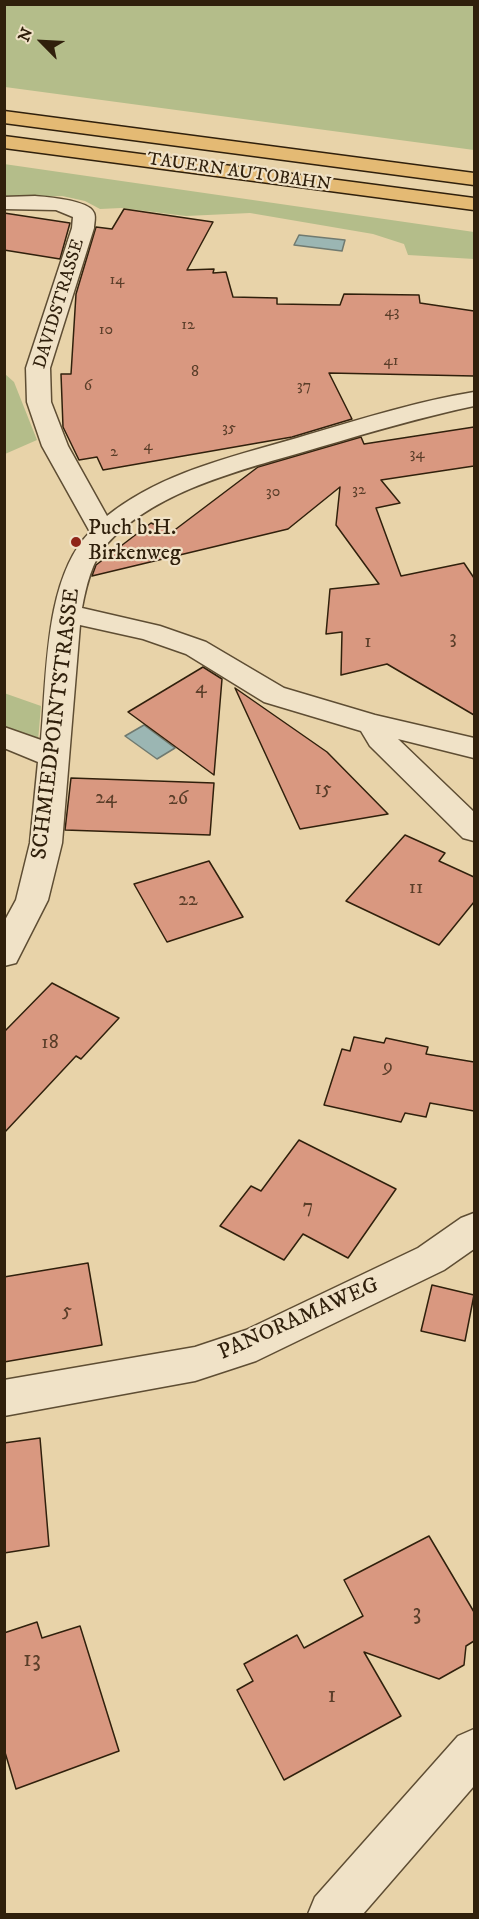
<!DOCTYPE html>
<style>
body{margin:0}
#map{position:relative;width:479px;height:1919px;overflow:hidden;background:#e8d3a9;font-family:"IM FELL DW Pica",serif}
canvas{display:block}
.frame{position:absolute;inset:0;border:6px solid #30200c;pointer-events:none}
.north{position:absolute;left:12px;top:12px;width:60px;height:60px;-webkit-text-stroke:4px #f0e2c7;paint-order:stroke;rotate:294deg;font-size:16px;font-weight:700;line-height:24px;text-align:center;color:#30200c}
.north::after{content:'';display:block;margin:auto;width:21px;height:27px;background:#30200c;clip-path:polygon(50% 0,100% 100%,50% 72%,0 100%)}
</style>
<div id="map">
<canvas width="479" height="1919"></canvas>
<div class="frame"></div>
<div class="north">N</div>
</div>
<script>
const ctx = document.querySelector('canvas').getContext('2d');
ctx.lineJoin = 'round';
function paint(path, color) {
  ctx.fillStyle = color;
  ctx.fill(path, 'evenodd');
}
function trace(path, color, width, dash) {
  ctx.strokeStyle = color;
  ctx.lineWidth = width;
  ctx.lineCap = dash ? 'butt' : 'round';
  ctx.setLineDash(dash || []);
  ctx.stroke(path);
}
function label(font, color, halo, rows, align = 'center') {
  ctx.font = font + ' "IM FELL DW Pica",serif';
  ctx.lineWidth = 4.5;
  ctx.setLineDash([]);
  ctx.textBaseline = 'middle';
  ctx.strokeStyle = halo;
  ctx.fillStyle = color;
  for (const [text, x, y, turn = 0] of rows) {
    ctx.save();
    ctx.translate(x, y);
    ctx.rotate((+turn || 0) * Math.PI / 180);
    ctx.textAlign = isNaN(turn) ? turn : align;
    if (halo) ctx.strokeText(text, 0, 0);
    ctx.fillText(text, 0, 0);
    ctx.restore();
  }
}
paint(new Path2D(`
 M5,4L474,5V150L5,87Z
 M4,164L474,232V259L408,255L404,244L373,234L250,213L186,216L121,208L100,209L85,201L62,196L23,198L5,204Z
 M5,374L14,382L37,440L5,454Z
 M4,693L41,706L38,741L5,728Z`), '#b4bd8a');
const water = new Path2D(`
 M299,235L345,240L342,251L294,245Z
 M144,725L175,748L157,759L125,736Z`);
paint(water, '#9bb6b3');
trace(water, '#707a70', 1.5);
const building = new Path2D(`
 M124,209L213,222L187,270L214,269L213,273L226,272L233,297L277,298V304L340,305L344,294L419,295L420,303L474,311V376L329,373L352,419L292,437L103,470L97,457L79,460L63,427L61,374H71L76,294L96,227L112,229Z
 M4,213L70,223L60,259L4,250Z
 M474,427V466L381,480L400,503L376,508L401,576L464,563L474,578V715L387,664L341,675L342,632L326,634L330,589L379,584L336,525L340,487L288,529L92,576L96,565L151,523L172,532L258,467L361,437L364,444Z
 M203,667L222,679L214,775L128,712Z
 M235,688L327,752L388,814L300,829Z
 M71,778L214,783L210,835L65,830Z
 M405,835L445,853L439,861L474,877V902L439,945L346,901Z
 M209,861L243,917L167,942L134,884Z
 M52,983L119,1018L81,1059L76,1056L4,1133V1032Z
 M354,1037L384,1043L386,1038L428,1047L426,1054L474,1062V1111L430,1103L426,1117L405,1113L401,1122L324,1105L342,1049L350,1051Z
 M299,1140L396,1189L348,1258L303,1234L284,1260L220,1226L251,1186L261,1191Z
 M88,1263L102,1345L4,1362V1277Z
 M432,1285L474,1295L465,1341L421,1331Z
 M40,1438L49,1546L4,1553V1443Z
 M429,1536L474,1612V1641L466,1646L464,1665L439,1679L364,1652L401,1716L284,1780L237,1690L253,1681L244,1664L297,1635L304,1648L363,1616L344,1580Z
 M37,1622L42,1638L80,1626L119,1751L16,1789L4,1749V1633Z`);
paint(building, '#d99880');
trace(building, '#30200c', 1.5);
const minor = new Path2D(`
 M35,196C47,197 90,200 94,213C96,217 94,224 94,228L50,368L51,402L68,446L107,516C164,470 241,455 310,434C364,418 419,401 474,392V406C422,417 371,432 320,447C250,468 157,488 106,545C92,561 86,586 82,608L160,626L206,642L284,688L375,715L474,738V758L398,739L474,812V841L463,838L370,746L361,731L264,702L186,654L143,639L80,625L62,843L48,900L16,963L4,966V922L16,900L30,843L38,762L4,748V727L41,740C47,678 44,578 90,532L42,446L27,402L26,368L72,228L73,217L56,210L4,209V197Z
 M474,1213V1249L444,1270L256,1361L195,1381L4,1416V1380L195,1347L246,1330L418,1248L461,1218Z
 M474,1729V1786L363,1914H308L315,1897L458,1736Z`);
const highway = new Path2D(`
 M4,111L474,173V185L4,123Z
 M4,136L474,198V210L4,148Z`);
trace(minor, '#5e4d33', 3);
trace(highway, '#30200c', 3);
paint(minor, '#f0e2c7');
paint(highway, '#e4ba74');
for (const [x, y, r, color] of [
 [76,542,6,"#8f2418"]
]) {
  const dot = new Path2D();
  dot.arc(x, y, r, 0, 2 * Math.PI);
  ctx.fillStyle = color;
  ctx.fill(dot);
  trace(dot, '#f0e2c7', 2);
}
label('16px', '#5a3e29', null, [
 ["14",117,281],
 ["43",392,313],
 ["12",188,326],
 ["10",106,331],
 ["41",391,362],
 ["8",195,373],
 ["6",88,387],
 ["37",304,387],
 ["35",229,429],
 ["4",148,447],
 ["2",114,453],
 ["34",417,455],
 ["32",359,491],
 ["30",273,493]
]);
label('18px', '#30200c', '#f0e2c7', [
 ["TAUERN AUTOBAHN",239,173,8],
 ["DAVIDSTRASSE",60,304,-73]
]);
label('20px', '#5a3e29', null, [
 ["3",453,639],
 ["1",368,643],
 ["4",201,689],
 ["15",323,790],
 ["24",106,799],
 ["26",178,800],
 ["11",416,889],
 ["22",188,901],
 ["18",50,1044],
 ["9",388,1068],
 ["7",308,1208],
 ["5",67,1312]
]);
label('22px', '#30200c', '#f0e2c7', [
 ["Puch b.H.",88,529],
 ["Birkenweg",88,554]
], 'left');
label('22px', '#30200c', '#f0e2c7', [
 ["SCHMIEDPOINTSTRASSE",57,724,-83],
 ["PANORAMAWEG",299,1320,-24]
]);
label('24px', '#5a3e29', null, [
 ["3",417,1614],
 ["13",32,1661],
 ["1",332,1697]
]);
</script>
